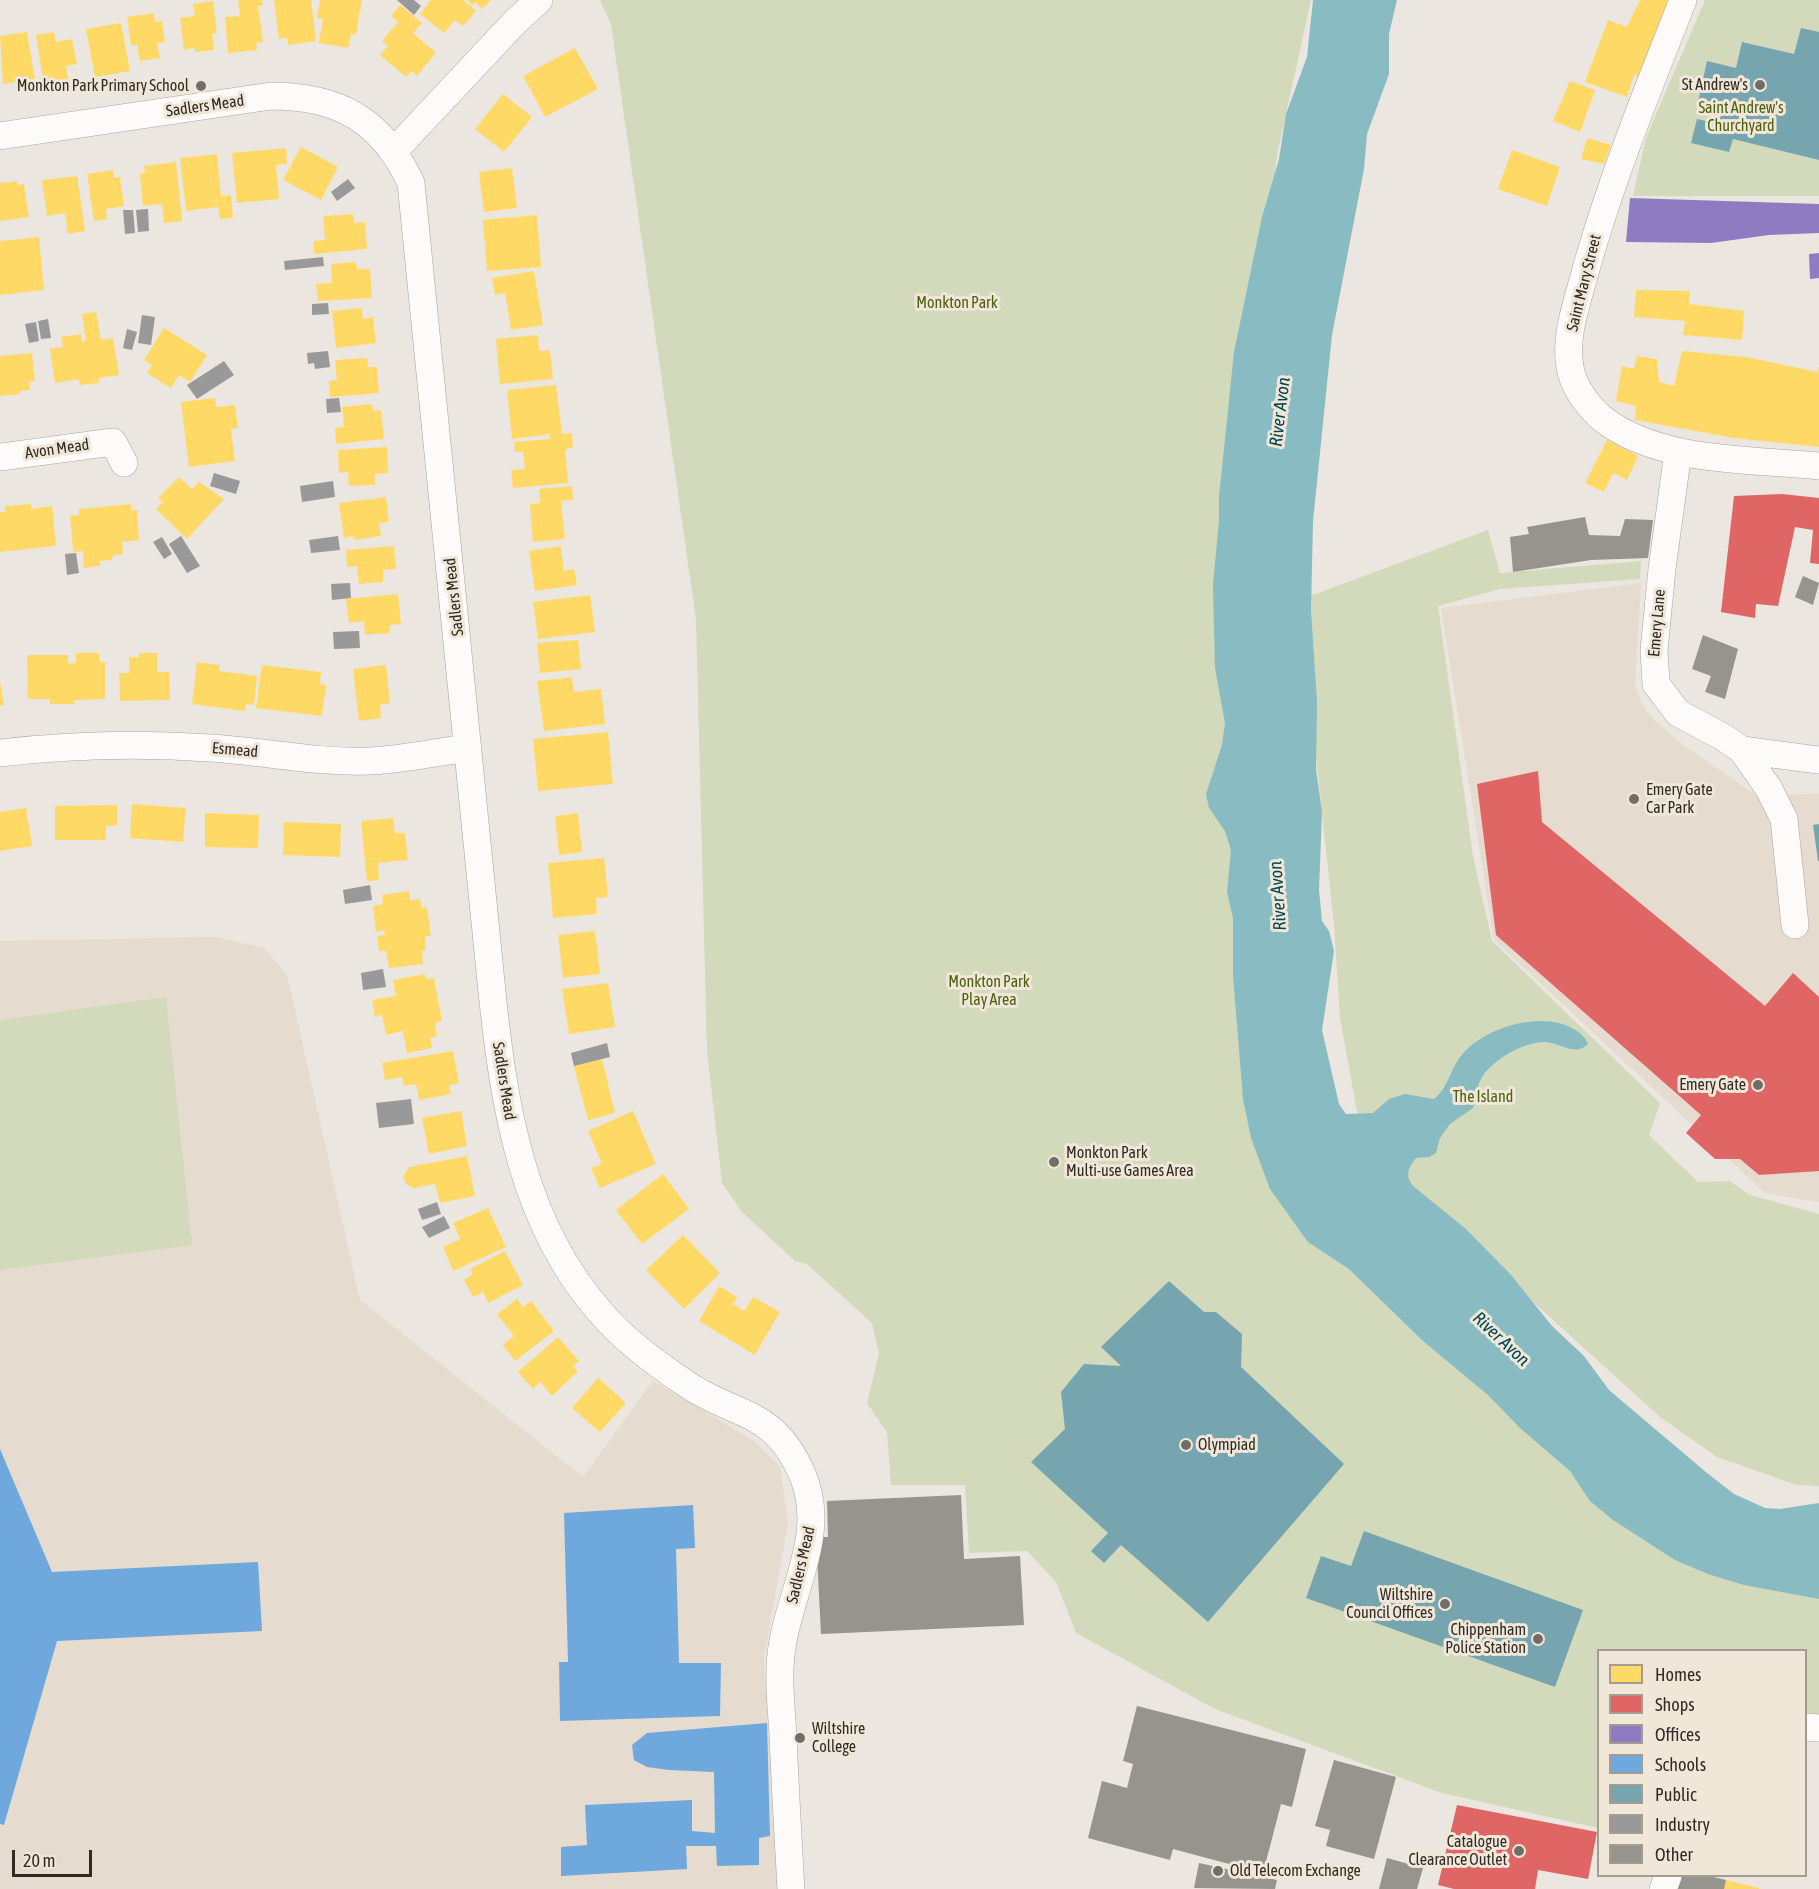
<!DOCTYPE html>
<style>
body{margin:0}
#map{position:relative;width:1819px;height:1889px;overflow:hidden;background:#ebe6df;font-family:"Asap Condensed",sans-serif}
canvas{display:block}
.legend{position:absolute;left:1597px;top:1649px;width:210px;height:228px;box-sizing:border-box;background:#f1e7d9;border:2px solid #a39c91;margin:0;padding:8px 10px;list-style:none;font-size:18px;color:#2f2c26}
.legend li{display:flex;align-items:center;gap:12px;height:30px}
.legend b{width:30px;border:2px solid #a39c91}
.scale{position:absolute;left:12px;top:1850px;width:80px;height:27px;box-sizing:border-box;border:3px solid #2f2c26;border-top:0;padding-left:8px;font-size:18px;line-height:21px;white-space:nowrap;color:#2f2c26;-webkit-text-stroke:4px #f1e7d9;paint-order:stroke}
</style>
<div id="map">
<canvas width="1819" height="1889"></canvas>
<ul class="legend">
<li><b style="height:16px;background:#ffd966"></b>Homes</li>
<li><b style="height:16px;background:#e06666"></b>Shops</li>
<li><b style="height:16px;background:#8e7cc3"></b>Offices</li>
<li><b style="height:16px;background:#6fa8dc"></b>Schools</li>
<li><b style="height:16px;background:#76a5af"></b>Public</li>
<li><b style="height:16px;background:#999"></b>Industry</li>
<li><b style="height:16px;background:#97938d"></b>Other</li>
</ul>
<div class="scale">20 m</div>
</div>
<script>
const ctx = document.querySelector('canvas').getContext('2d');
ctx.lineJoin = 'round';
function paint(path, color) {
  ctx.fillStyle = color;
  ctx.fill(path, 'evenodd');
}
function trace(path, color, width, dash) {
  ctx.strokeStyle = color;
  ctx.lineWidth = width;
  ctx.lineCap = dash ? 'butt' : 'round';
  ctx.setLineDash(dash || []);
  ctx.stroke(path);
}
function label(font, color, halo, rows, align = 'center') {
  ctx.font = font + ' "Asap Condensed",sans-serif';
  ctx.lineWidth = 6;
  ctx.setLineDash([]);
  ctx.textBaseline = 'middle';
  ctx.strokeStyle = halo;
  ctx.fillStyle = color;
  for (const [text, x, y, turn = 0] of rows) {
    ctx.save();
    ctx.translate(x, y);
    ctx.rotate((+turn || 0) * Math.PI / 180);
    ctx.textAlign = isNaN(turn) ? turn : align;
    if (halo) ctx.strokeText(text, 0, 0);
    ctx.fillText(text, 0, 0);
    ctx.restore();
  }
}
paint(new Path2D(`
 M1641,583L1635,685L1643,706L1655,721L1683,745L1756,795L1819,794V1202L1765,1193L1494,940L1441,608Z
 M215,937L264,948L287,975L360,1300L583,1477L653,1381L754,1441L780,1467L788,1524L764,1656L779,1889H0V941Z`), '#e5dbce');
paint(new Path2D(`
 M600,0H1311L1277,155L1226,631L1252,1127L1819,1590V1714L1806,1716V1650H1598V1828L1442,1793L1215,1709L1076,1633L1056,1582L1027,1551L969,1553L965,1485H891L887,1432L867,1403L879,1354L872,1323L807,1264L795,1261L742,1212L722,1183L707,1051L696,619L611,24Z
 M1705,0H1819V196H1633L1646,138Z
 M1488,530L1500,573L1641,561L1640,579L1500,589L1438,606L1473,856L1492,941L1660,1103L1649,1135L1698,1182L1730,1181L1750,1195L1819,1214V1486L1797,1485L1717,1457L1660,1417L1388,1170L1357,1111L1340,1018L1334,926L1307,672L1310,596Z
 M166,997L192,1245L0,1270V1020Z`), '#d2dabb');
paint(new Path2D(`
 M1313,0H1397L1389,34V74L1367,134L1364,169L1332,335L1313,521L1311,610L1317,702L1316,769L1322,812L1319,890L1322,921L1329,931L1334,951L1322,1030L1339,1104L1346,1114L1373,1113L1389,1099L1405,1094L1434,1099C1447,1089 1450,1072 1458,1060C1477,1031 1527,1015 1559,1023C1570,1026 1584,1033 1588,1044C1575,1057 1561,1043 1545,1042C1523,1042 1494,1059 1482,1077C1476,1086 1478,1098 1473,1108L1450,1124L1440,1138L1436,1153L1429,1157L1416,1158C1408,1168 1405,1175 1413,1186L1466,1229L1511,1275L1552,1326L1584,1356L1609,1390L1707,1473L1734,1494L1765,1508L1780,1509L1819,1503V1599L1744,1585L1708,1574L1675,1560L1613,1520L1590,1501L1570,1471L1520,1428L1488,1395L1423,1341L1349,1269L1308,1242L1270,1189L1251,1138L1243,1099L1233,976V918L1227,892L1231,850L1225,831L1209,808L1206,794L1222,745L1225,723L1215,668L1213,585L1219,521V497L1234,352L1262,217L1279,159L1286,114L1307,57Z`), '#88bbc2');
paint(new Path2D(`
 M238,0H262L263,5L258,6L263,42L256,43L257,50L228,53L225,17L240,16Z
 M274,0H311L316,41L288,45L287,38L279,39Z
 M320,0H362L356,35L351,34L348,48L319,43L323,19L317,18Z
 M431,0H463L476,11L463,26L455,20L444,33L420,14Z
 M467,0H491L482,9L475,2L472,5Z
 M1640,0H1673L1640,77L1634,75L1627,97L1585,82L1608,20L1627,27Z
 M213,1L217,33L212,34L214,50L195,52V48L184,50L180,18L195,16L193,4Z
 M400,5L422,23L413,33L436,53L417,76L412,71L406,77L380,55L388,46L382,41L398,22L391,16Z
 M154,13L155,22L162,21L165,42L157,43L160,58L140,61L137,45H131L127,17Z
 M121,23L130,71L95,77L86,29Z
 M27,32L35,79L3,84L0,36Z
 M54,32L56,42L72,39L77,64L66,66L69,82L44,86L36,35Z
 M575,48L598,89L545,117L523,76Z
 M1570,81L1595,90L1580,132L1553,121Z
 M503,94L532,117L504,152L475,129Z
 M1587,138L1611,145L1604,164L1581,159Z
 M301,147L338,167L321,200L283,180Z
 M286,148L287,164L276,165L279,199L237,203L232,153Z
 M1512,150L1560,167L1547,206L1498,189Z
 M217,154L221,196L231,195L233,218L220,219L218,207L186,211L180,158Z
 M176,162L182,221L164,223L162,204L143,206L140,173H145L144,166Z
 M512,168L517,208L484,212L479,172Z
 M113,170L114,178L120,177L124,206L106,209L107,219L94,221L87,174Z
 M77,176L85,231L68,234L65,213L47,216L42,180Z
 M17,181V185L24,184L29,217L0,221V183Z
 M353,214L354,223L365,222L367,249L314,254L313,241L325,240L323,216Z
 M537,215L541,267L487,271L483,220Z
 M39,237L44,290L0,295V241Z
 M355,262L358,269H370L372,298L318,301L316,284L332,283L331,264Z
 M534,271L543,325L511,330L505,293L495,295L492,278Z
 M1636,290L1690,291L1689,304L1744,311L1742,340L1683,335L1685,321L1634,317Z
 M362,308L363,319L373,317L376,343L336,348L332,311Z
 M96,312L101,340L113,338L119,375L99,378V383L80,385L79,379L55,383L50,349L63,347L61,337L81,334L82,342L86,341L82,314Z
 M164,328L207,355L190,382L179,375L171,388L147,373L152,365L144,360Z
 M538,335L539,351L550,350L553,379L500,384L496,339Z
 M1682,351L1746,357L1817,372L1819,366V447L1734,438L1635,420L1636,406L1616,401L1622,366L1634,369L1637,356L1657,359L1659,382L1674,386Z
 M32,353L35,381H29L30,390L19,391L20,394L0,396V356Z
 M367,358L368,367H377L379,393L330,397L329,381L337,380L335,360Z
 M556,385L562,434L572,433L573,448L565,449L568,483L513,488L511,470L525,469L523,452H515L514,442L550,439V434L512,439L507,390Z
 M215,398L216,407L235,405L238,428L231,429L235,461L189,467L181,402Z
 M372,404L373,411L381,410L384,439L336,444L335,428L344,427L342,407Z
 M1607,440L1638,456L1627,480L1613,473L1604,492L1585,483Z
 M387,447L388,473L375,474V485L349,486L348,472L339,473L338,450Z
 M179,477L192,489L199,482L224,499L187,539L156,509L163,502L158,498Z
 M572,486L573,500L561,501L565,539L533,542L530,504L540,503L539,489Z
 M386,497L389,522L379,523L381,536L354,540L353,536L344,538L339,503Z
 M31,504V509L52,506L56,546L0,552V512H5V506Z
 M131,504V510H137L139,540L122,542L123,554L113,555L112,560L100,561V566L84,568L83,551L73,552L70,516L79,515V509Z
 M394,546L396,569L383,570V582L359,584L357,566L347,567L346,550Z
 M561,546L564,571L574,569L577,585L535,591L529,551Z
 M398,594L401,624L389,625L390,633L365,635L364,621L349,623L346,599Z
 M590,595L595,632L538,639L533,602Z
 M578,640L581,669L540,673L537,643Z
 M76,653H99L100,662H105V699L74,700L75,704H50V699H28L27,655H68V664L76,663Z
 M139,653H157V672H169L170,700L120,701L119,673H129V657H139Z
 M197,662L220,665L219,671L257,676L254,705L246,704L245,711L192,704Z
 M262,665L321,672L320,684L326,685L322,716L256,708Z
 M386,665L390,703L380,705L381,718L359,721L353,669Z
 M572,677L574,692L601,689L605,724L544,731L537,681Z
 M0,681L4,705L0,706Z
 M608,732L613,784L538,791L533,739Z
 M132,804L186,808L183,842L130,838Z
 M117,805V826H106V840H55V806Z
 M26,808L32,846L0,851V812Z
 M205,813L259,815L258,848L205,847Z
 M578,813L582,852L559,855L555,816Z
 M393,818L395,833H405L408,860L378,863L379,880L367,881L361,821Z
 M284,822L341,824L340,857L283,855Z
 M604,858L608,897L596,898L597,914L553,918L548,863Z
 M409,891L410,900L420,899L422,908L427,907L431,936H425L426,950L422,951L423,964L389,968L386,951H379L377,936L385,935L384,930L376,932L373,906L383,904L382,895Z
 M595,931L600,974L563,978L558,935Z
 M425,974L426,979L434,978L442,1021L435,1023L437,1036L430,1038L432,1048L407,1053L403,1031L386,1035L382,1015L375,1017L372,1000L396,996L393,980Z
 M608,983L615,1027L569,1034L562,989Z
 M453,1051L459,1083L449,1085L451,1094L419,1100L416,1084L404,1086L402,1077L385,1080L382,1063Z
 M602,1059L615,1113L588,1120L574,1066Z
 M461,1111L467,1146L429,1154L422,1118Z
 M633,1111L656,1164L600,1188L591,1168L602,1164L588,1131Z
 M467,1156L475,1196L440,1203L435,1184L414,1188L407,1185L403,1177L409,1167Z
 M663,1174L689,1209L642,1244L616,1210Z
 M488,1208L506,1247L453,1271L443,1247L460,1239L453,1223Z
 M683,1235L720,1273L684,1309L646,1270Z
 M505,1251L523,1285L488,1303L483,1292L473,1297L464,1280L473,1274L470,1269Z
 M719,1286L737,1297L733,1304L744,1311L753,1297L780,1312L755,1355L699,1321Z
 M517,1299L523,1307L531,1301L554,1331L515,1361L503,1345L514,1336L497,1314Z
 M558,1337L579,1361L573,1366L578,1371L552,1396L540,1382L533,1389L518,1372Z
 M598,1378L626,1403L600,1432L572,1408Z
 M1726,1880L1759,1888V1889H1724Z`), '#ffd966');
paint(new Path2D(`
 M1782,494L1819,498V564L1810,563L1813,530L1795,527L1778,606L1756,604L1755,618L1721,612L1734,496Z
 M1538,771L1542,822L1765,1006L1793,973L1819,997V1171L1759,1175L1740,1159H1715L1686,1133L1701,1115L1496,935L1477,784Z
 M1457,1805L1597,1832L1588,1879L1538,1870L1535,1889H1454L1438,1885Z`), '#e06666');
paint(new Path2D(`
 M1630,198L1819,204V233L1769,235L1711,243L1626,242Z
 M1819,253V278L1810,279L1809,254Z`), '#8e7cc3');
paint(new Path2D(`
 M0,1449L52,1572L258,1562L262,1631L57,1641L4,1825L0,1824Z
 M693,1505L695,1548L676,1549L679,1663H721L720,1716L560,1721L559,1662H568L564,1513Z
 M767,1723L770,1836L759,1838V1865L717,1866L716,1846H686L687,1869L561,1876V1847L587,1845L585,1805L692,1800V1831L715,1833L714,1772L669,1770L647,1767L634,1760L632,1745L647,1733Z`), '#6fa8dc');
paint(new Path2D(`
 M1801,28L1819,32V160L1733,139L1729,152L1691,143L1697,119L1719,124L1722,108L1698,102L1707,61L1736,68L1742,42L1794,54Z
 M1819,824V861H1818L1813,825Z
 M1169,1281L1204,1312H1216L1242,1334L1241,1367L1344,1464L1208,1622L1121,1545L1104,1563L1091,1551L1108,1533L1031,1462L1065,1429L1061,1392L1084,1364L1121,1366L1101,1347Z
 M1364,1531L1583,1610L1555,1687L1306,1598L1321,1556L1351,1566Z`), '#76a5af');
paint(new Path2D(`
 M397,0H414L421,6L414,15Z
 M348,179L355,188L337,201L331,192Z
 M148,209L149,231L138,232L136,210Z
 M123,210H133L135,233L125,234Z
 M323,257L324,266L285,270L284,261Z
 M328,303L329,314L312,315V304Z
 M142,315L155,317L151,345L138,343Z
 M48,319L51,338L41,339L38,321Z
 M36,322L39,341L29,343L25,324Z
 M127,329L137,332L132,350L123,348Z
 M328,351L330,367L315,369L314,363L308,364L307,353Z
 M224,361L234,375L197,399L187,385Z
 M339,398L341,412L327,413L326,399Z
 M214,473L240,481L236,494L210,486Z
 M333,481L335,497L302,502L300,486Z
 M181,536L200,566L187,573L169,544Z
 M338,536L340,550L311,553L309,540Z
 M162,537L172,554L164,559L153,542Z
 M76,553L79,573L67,575L65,554Z
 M350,583L351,598L332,600L331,584Z
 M359,631L360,648L334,649L333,632Z
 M370,885L372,900L345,904L343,890Z
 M383,969L386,987L363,990L361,973Z
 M607,1043L610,1057L574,1066L571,1053Z
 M411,1099L414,1124L379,1128L376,1103Z
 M437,1202L441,1214L422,1220L418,1209Z
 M444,1216L450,1228L429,1238L422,1227Z`), '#999');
paint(new Path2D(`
 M1585,517L1589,535L1620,536L1625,519L1653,520L1648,558L1591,560L1513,572L1510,537L1529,534L1527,527Z
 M1803,576L1819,583L1813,605L1795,597Z
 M1703,635L1738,649L1725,699L1705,692L1711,676L1692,669Z
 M961,1495L964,1559L1020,1556L1024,1625L821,1634L816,1537H828L827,1501Z
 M1137,1706L1306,1749L1292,1807L1281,1804L1263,1873L1173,1849L1170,1860L1088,1838L1102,1781L1127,1788L1133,1764L1123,1761Z
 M1334,1760L1396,1777L1374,1859L1326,1846L1330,1830L1315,1826Z
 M1387,1858L1423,1868L1417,1889H1379Z
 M1199,1863L1277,1880L1275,1889L1194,1888Z
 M1681,1876H1709L1726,1880L1724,1889H1677Z`), '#97938d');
const street = new Path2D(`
 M1683,0C1648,89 1612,177 1586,269C1578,300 1564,336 1570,367C1573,387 1589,408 1604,420C1661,463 1751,459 1819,466
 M0,136L271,96C340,96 382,121 411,183L492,992C504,1106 522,1225 602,1314C625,1341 655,1363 685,1383C735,1418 774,1407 803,1476C826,1532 793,1586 783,1641C777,1672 781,1704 783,1734C785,1786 788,1837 791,1889
 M394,151L515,22L539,0
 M1678,452L1662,569L1654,650L1656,684L1678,713L1723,737L1742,750L1819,760
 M0,457L113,442L124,463
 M1742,750L1769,789L1784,819L1795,925
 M0,753C70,745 140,743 210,748C263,751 315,763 369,761C402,760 436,752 468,748
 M1806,1727L1819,1728
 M1663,1889L1668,1876`);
trace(street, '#a9a59f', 28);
trace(street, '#fcfbfa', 27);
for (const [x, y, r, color] of [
 [1760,85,6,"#716d67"],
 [201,86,6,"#716d67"],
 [1634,799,6,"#716d67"],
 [1758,1085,6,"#716d67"],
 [1054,1162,6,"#716d67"],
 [1186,1445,6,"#716d67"],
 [1445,1604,6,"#716d67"],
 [1538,1639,6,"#716d67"],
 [800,1738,6,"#716d67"],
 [1519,1851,6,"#716d67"],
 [1218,1871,6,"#716d67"]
]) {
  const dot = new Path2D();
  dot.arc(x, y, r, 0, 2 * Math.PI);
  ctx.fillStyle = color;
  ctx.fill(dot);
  trace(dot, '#f1e7d9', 2);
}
label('16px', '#2f2c26', '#f1e7d9', [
 ["St Andrew's",1748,85],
 ["Monkton Park Primary School",189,86],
 ["Emery Gate",1646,790,"left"],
 ["Car Park",1646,808,"left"],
 ["Emery Gate",1746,1085],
 ["Monkton Park",1066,1153,"left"],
 ["Multi-use Games Area",1066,1171,"left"],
 ["Olympiad",1198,1445,"left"],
 ["Wiltshire",1433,1595],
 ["Council Offices",1433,1613],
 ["Chippenham",1526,1630],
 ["Police Station",1526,1648],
 ["Wiltshire",812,1729,"left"],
 ["College",812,1747,"left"],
 ["Catalogue",1507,1842],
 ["Clearance Outlet",1507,1860],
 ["Old Telecom Exchange",1230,1871,"left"]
], 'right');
label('16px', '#2f2c26', '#f1e7d9', [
 ["Sadlers Mead",205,106,-8],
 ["Saint Mary Street",1584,283,-76],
 ["Avon Mead",57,449,-8],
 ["Sadlers Mead",454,597,-96],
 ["Emery Lane",1657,623,-85],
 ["Esmead",235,750,5],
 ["Sadlers Mead",504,1081,81],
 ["Sadlers Mead",801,1565,-77]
]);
label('16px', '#4b6110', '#f1e7d9', [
 ["Saint Andrew's",1741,108],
 ["Churchyard",1741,126],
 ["Monkton Park",957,303],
 ["Monkton Park",989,982],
 ["Play Area",989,1000],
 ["The Island",1483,1097]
]);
label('italic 18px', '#004550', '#f1e7d9', [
 ["River Avon",1280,412,-83],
 ["River Avon",1278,896,-94],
 ["River Avon",1501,1339,43]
]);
</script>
